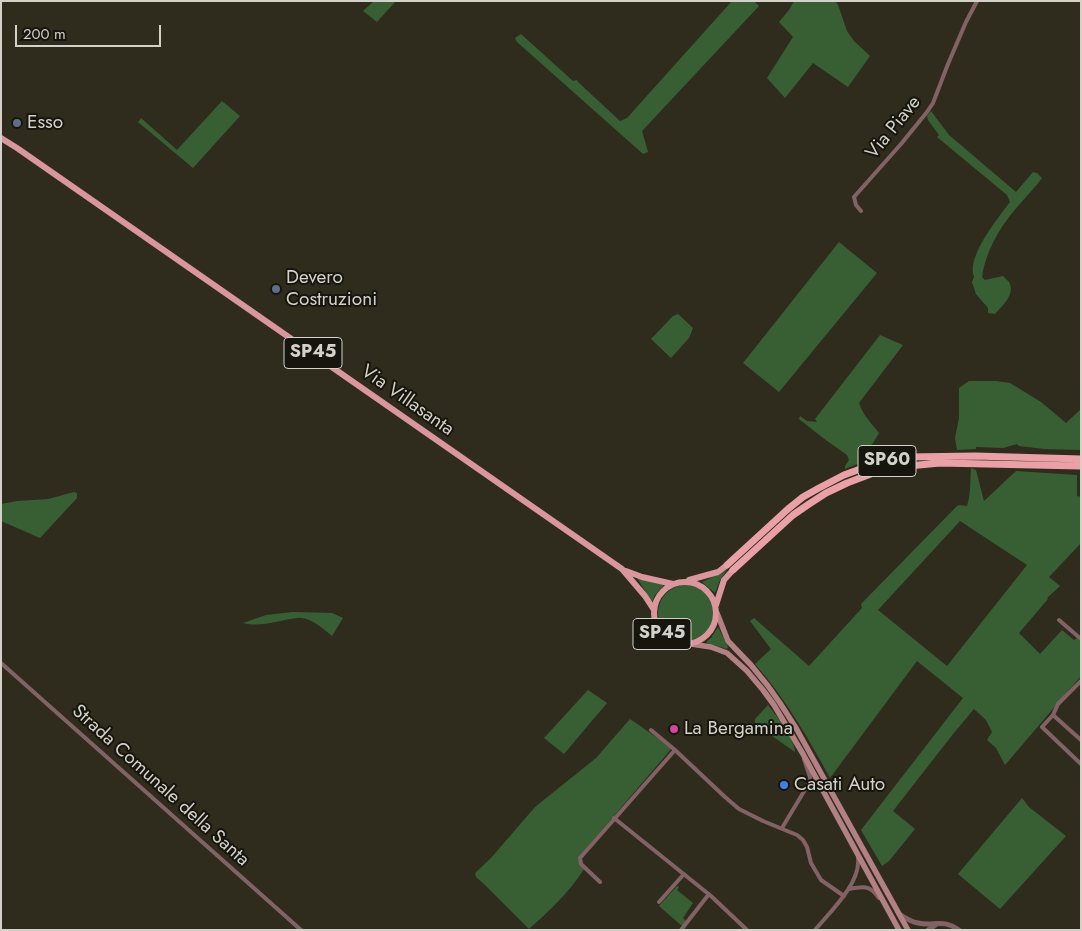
<!DOCTYPE html>
<style>
body{margin:0}
#map{position:relative;width:1082px;height:931px;overflow:hidden;background:#302c1d;font-family:Jost,sans-serif}
canvas{display:block}
.frame{position:absolute;inset:0;border:2px solid #d3d1c8;pointer-events:none}
.scale{position:absolute;left:15px;top:25px;width:146px;height:22px;box-sizing:border-box;border:2px solid #d3d1c8;border-top:0;padding-left:6px;font-size:15px;line-height:18px;white-space:nowrap;color:#d3d1c8;-webkit-text-stroke:4px #16150e;paint-order:stroke}
</style>
<div id="map">
<canvas width="1082" height="931"></canvas>
<div class="frame"></div>
<div class="scale">200 m</div>
</div>
<script>
const ctx = document.querySelector('canvas').getContext('2d');
ctx.lineJoin = 'round';
function paint(path, color) {
  ctx.fillStyle = color;
  ctx.fill(path, 'evenodd');
}
function trace(path, color, width, dash) {
  ctx.strokeStyle = color;
  ctx.lineWidth = width;
  ctx.lineCap = dash ? 'butt' : 'round';
  ctx.setLineDash(dash || []);
  ctx.stroke(path);
}
function label(font, color, halo, rows, align = 'center') {
  ctx.font = font + ' Jost,sans-serif';
  ctx.lineWidth = 4;
  ctx.setLineDash([]);
  ctx.textBaseline = 'middle';
  ctx.strokeStyle = halo;
  ctx.fillStyle = color;
  for (const [text, x, y, turn = 0] of rows) {
    ctx.save();
    ctx.translate(x, y);
    ctx.rotate((+turn || 0) * Math.PI / 180);
    ctx.textAlign = isNaN(turn) ? turn : align;
    if (halo) ctx.strokeText(text, 0, 0);
    ctx.fillText(text, 0, 0);
    ctx.restore();
  }
}
paint(new Path2D(`
 M374,1H396L377,22L363,11Z
 M732,1H754L759,6L642,131L648,152L643,154L517,42L515,38L521,34L573,81L577,80L578,82L620,121L627,118Z
 M794,1H835L838,5L847,31L854,41L870,56L848,87L813,63L785,98L767,78L793,37L779,22L789,10Z
 M222,101L240,116L193,168L138,122L141,118L177,150Z
 M931,111L949,135L1016,192L1033,172L1037,173L1042,178C1035,188 1026,196 1019,205C1001,225 986,250 982,277L985,280L1003,276C1005,278 1007,280 1009,282C1016,294 1002,306 995,314L988,313V308L976,294L972,282L974,277C966,257 998,218 1010,202L1007,195L937,137L939,135L928,120L927,116Z
 M839,242L877,273L779,392L743,363Z
 M678,314L693,328L689,338L671,358L651,339L673,316Z
 M880,335L903,345L859,403C863,415 871,423 879,433L873,443L867,449L872,458L845,469V466L849,460L847,455L823,438L799,419L800,416L807,421L817,422L815,419Z
 M969,381H996L1010,383L1041,402L1066,423L1081,409V450L1044,449L1019,446L1017,444L1003,448L976,447V449L957,450L955,438L959,418V388Z
 M971,468L976,470L984,501L1016,471L1077,475V496L1081,497V543L1049,577L1060,586L1047,598L1048,599L1019,633L1040,654L1062,630L1074,640L1077,638L1081,642V676L1005,765L996,748L987,740L992,732L986,720L974,709L953,734L893,811L915,829L889,861L882,866L861,830L963,698L917,661L830,778C808,738 786,699 755,664L771,649L750,621L754,618L809,666L862,608L861,604L957,506L959,505L967,506C971,494 970,481 971,468ZM960,521L1027,565L947,666L878,610Z
 M74,492L77,493V498L40,538L1,521V504L17,501L48,499Z
 M728,568L720,580L715,593L702,582L717,575Z
 M637,578L665,584L655,595L652,602Z
 M658 613a28 28 0 1 1 56 0a28 28 0 1 1-56 0Z
 M293,612L332,613L343,618L332,636C324,629 312,619 302,618C298,617 293,619 290,619C274,622 259,627 243,623L266,615Z
 M718,627L728,647L727,649L707,643V641L711,638Z
 M588,690L607,703L564,754L544,738Z
 M768,705C777,717 794,737 795,752L755,724V719Z
 M630,719L672,748L578,858L584,869C569,893 549,911 529,929L484,884L476,877L475,873L491,858L535,807L596,758Z
 M1022,798L1029,807L1066,836L1000,909L958,874Z
 M677,886L679,887L677,890L693,903L683,918L686,921L682,926L659,906Z`), '#385f33');
trace(new Path2D(`
 M861,211L856,205L854,197L901,144L927,112L933,103L948,64L966,22L977,1
 M1059,620L1081,639
 M1,663L301,930
 M1081,681L1058,704L1053,715L1042,727L1081,764
 M1053,715L1081,740
 M651,730L675,750L725,797L739,809L763,821L797,835L803,840L807,847L811,863L821,880L844,896
 M614,818L711,896L747,930
 M782,828L809,783L810,777L804,759
 M600,882L581,864L580,858L675,750
 M849,889C863,886 870,885 879,898
 M659,902L684,874
 M681,930L709,894
 M815,930C830,912 861,883 858,858`), '#836265', 4);
trace(new Path2D(`
 M899,914C905,918 911,922 918,923C934,927 942,918 959,930
 M928,930L937,924`), '#836265', 5);
trace(new Path2D(`
 M717,613L728,641L751,665L768,686L780,703L796,728L908,930
 M691,644L711,647L727,653L747,671L763,690L774,705L803,754L899,930`), '#b38084', 5.5);
trace(new Path2D(`
 M1,138L17,148L622,569L645,596L654,610
 M626,571L642,577L673,584
 M689,580L718,572L727,565
 M654 613a31 31 0 1 1 62 0a31 31 0 1 1-62 0Z
 M716,605L724,580L733,570`), '#d9969c', 6);
trace(new Path2D(`
 M727,565L788,509L803,497L819,488L844,475L874,464L909,457L975,456L1081,459
 M733,570L793,515L809,504L826,493L847,483L876,472L908,466L940,463L1081,466`), '#eaa0a7', 7);
for (const [x, y, r, color] of [
 [17,123,5,"#5c6f8a"],
 [276,289,5,"#5c6f8a"],
 [674,729,5,"#d1479c"],
 [784,785,5,"#3f7fe0"]
]) {
  const dot = new Path2D();
  dot.arc(x, y, r, 0, 2 * Math.PI);
  ctx.fillStyle = color;
  ctx.fill(dot);
  trace(dot, '#16150e', 2);
}
for (const [x, y, w] of [
 [313,353,58],
 [887,461,58],
 [662,634,58]
]) {
  const box = new Path2D();
  box.roundRect(x - w / 2, y - 15.5, w, 31, 4);
  ctx.fillStyle = '#16150e';
  ctx.fill(box);
  trace(box, '#d3d1c8', 1);
}
label('bold 18px', '#d3d1c8', null, [
 ["SP45",313,353],
 ["SP60",887,461],
 ["SP45",662,634]
]);
label('19px', '#d3d1c8', '#16150e', [
 ["Esso",27,123],
 ["Devero",286,278],
 ["Costruzioni",286,300],
 ["La Bergamina",684,729],
 ["Casati Auto",794,785]
], 'left');
label('19px', '#d3d1c8', '#16150e', [
 ["Via Piave",894,128,-51],
 ["Via Villasanta",407,401,35],
 ["Strada Comunale della Santa",160,786,42]
]);
</script>
